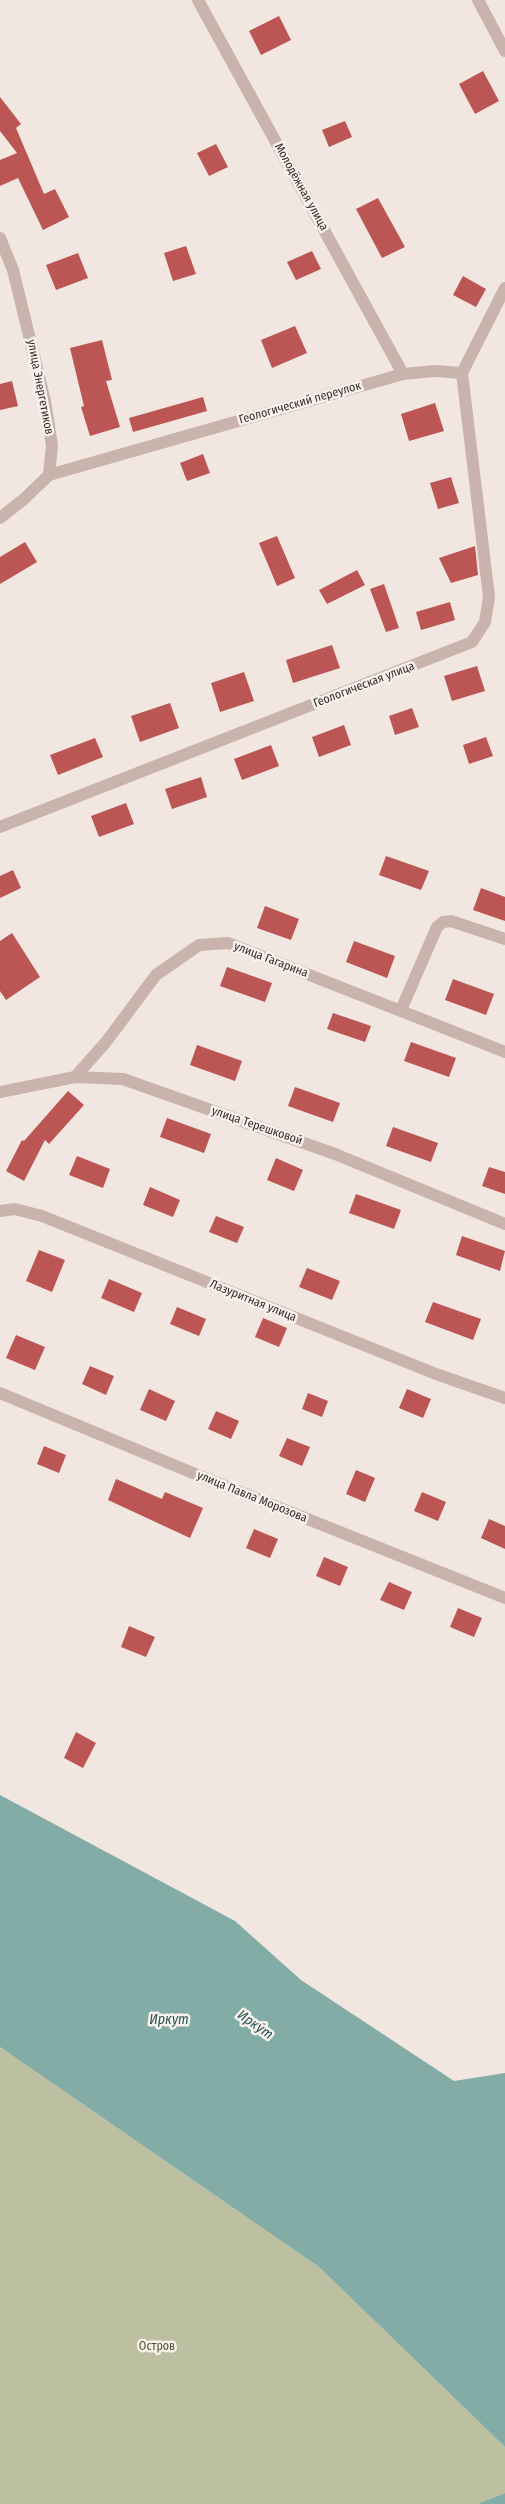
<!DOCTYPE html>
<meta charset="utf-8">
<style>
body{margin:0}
canvas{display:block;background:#f1e6e0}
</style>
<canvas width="505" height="2504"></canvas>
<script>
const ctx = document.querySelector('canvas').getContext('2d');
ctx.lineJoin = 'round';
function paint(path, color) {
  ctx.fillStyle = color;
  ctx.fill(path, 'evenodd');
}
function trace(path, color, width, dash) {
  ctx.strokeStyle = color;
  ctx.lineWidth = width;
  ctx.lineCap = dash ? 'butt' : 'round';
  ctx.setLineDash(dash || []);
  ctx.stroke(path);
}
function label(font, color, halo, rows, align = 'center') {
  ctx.font = font + ' "Fira Sans Condensed",sans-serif';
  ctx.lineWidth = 5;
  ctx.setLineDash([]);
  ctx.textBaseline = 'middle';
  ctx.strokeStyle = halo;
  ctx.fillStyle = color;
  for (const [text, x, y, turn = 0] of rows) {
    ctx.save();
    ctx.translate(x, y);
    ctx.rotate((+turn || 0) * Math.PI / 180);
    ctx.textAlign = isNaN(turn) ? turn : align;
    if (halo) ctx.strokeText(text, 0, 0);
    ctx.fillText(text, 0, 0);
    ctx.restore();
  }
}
paint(new Path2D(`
 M0,2047L319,2267L505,2447V2493L477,2504H0Z`), '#bcc0a1');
paint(new Path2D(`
 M0,1795L235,1921L301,1980L454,2081L505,2073V2447L319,2267L0,2047Z
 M505,2493V2504H477Z`), '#82aca5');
paint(new Path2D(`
 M279,16L291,40L261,55L249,31Z
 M483,71L499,101L475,114L459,84Z
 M0,97L21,124L16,128L44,194L55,189L69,217L43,230L18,178L0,186V160L17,153L0,131Z
 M345,121L352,137L329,147L322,130Z
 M216,144L228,167L209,176L197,153Z
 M378,198L405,247L382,258L356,209Z
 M186,246L196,274L173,281L164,253Z
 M312,251L321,269L296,280L287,262Z
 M78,253L88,278L56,290L46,265Z
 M463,276L486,289L476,307L453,295Z
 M295,326L307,353L272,368L261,340Z
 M102,340L112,380L106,381L120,427L90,436L81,407L84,406L70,348Z
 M12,381L18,406L0,410V384Z
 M203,397L207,411L133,432L129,418Z
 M435,403L444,431L409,441L401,414Z
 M203,454L210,473L187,481L180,463Z
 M451,477L459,503L438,509L430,483Z
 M277,536L295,578L277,586L259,543Z
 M25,542L37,562L0,584V557Z
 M475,546L478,575L451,583L439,558Z
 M357,570L365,585L327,604L319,590Z
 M384,584L399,628L386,632L370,589Z
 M450,602L455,620L421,630L416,612Z
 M332,645L340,668L293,683L286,660Z
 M477,666L485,691L452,701L444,676Z
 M244,672L254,701L220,712L211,683Z
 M170,703L179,728L140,742L131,716Z
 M412,708L419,727L395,735L389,716Z
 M344,725L351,745L319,757L312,737Z
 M486,737L493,756L469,764L463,745Z
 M95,738L103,757L58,775L50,755Z
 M271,745L279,766L242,780L234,759Z
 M201,777L207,797L172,809L165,789Z
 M126,803L134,824L99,837L91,816Z
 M386,856L429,871L421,890L379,875Z
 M13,870L21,888L0,898V876Z
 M481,888L505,897V921L473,910Z
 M265,906L299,919L291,940L257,928Z
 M12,933L40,977L6,1000L0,991V941Z
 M354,941L395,956L387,978L346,962Z
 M227,967L272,983L265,1002L220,986Z
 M453,979L494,994L486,1015L445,1000Z
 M333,1013L371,1026L365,1042L327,1029Z
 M411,1042L456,1058L449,1077L404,1061Z
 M197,1045L242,1061L235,1081L190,1065Z
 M295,1087L340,1103L333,1122L288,1106Z
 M68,1091L84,1105L49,1144L45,1140L24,1181L6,1171L22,1140L24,1141Z
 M167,1118L211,1134L204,1153L160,1137Z
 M393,1127L438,1143L431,1162L386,1146Z
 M77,1156L110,1169L103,1188L69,1175Z
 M276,1158L303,1170L294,1191L267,1180Z
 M489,1167L505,1172V1194L482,1186Z
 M150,1187L180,1200L173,1217L143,1205Z
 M356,1194L401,1210L394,1229L349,1213Z
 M216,1216L244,1227L237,1243L209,1232Z
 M462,1236L505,1251L500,1271L456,1255Z
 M39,1250L65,1260L52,1292L26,1281Z
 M307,1268L340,1281L332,1300L299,1287Z
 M109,1279L142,1293L134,1312L101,1298Z
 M433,1302L481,1319L473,1340L425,1322Z
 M177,1307L206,1319L199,1336L170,1324Z
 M263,1318L287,1328L279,1347L255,1337Z
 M16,1335L45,1347L35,1370L6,1358Z
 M90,1366L114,1376L106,1395L82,1384Z
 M149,1389L175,1401L166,1421L140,1410Z
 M407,1389L431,1399L423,1418L399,1408Z
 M308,1393L328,1401L322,1417L302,1409Z
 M216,1411L239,1421L231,1439L208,1429Z
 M287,1438L310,1447L302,1466L279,1456Z
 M44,1446L66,1455L59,1473L37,1464Z
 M356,1470L375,1478L365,1502L346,1494Z
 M116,1479L162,1499L165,1492L203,1508L190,1538L108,1500Z
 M422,1492L446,1502L438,1521L414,1511Z
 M489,1519L505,1526V1549L481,1538Z
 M254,1529L278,1539L270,1558L246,1548Z
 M324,1557L348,1567L340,1586L316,1576Z
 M389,1582L412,1592L404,1610L380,1600Z
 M458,1608L482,1618L474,1637L450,1627Z
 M129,1626L155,1637L146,1657L121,1647Z
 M76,1732L96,1743L83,1768L64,1758Z`), '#bc5654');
trace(new Path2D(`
 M198,0L403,374
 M478,0L505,51
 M462,373L505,288
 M49,475L403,374L435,371L462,373
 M0,827L472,642L485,622L489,597L462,373
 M401,1010L437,927L443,922L451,921L505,939
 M75,1077L106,1042L156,975L199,945L228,943L505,1052
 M0,1092L75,1077L123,1079L335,1154L505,1224
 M0,1211L15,1209L42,1216L436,1374L505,1398
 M0,1393L200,1476L505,1598`), '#c9b4ad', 12);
trace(new Path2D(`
 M0,238L13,270L45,401L52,445L49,475L24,499L0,518`), '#c9b4ad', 12);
label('12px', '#382c2b', '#f9f1ed', [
 ["Молодёжная улица",301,187,61],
 ["улица Энергетиков",40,387,79],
 ["Геологический переулок",300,403,-16],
 ["Геологическая улица",364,685,-21],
 ["улица Гагарина",271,960,21],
 ["улица Терешковой",257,1126,19],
 ["Лазуритная улица",253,1301,22],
 ["улица Павла Морозова",252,1497,22]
]);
label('12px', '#4f5431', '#f9f1ed', [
 ["Остров",157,2347]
]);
label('italic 14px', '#24564f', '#f9f1ed', [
 ["Иркут",169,2020],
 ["Ирку́т",255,2025,35]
]);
</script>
